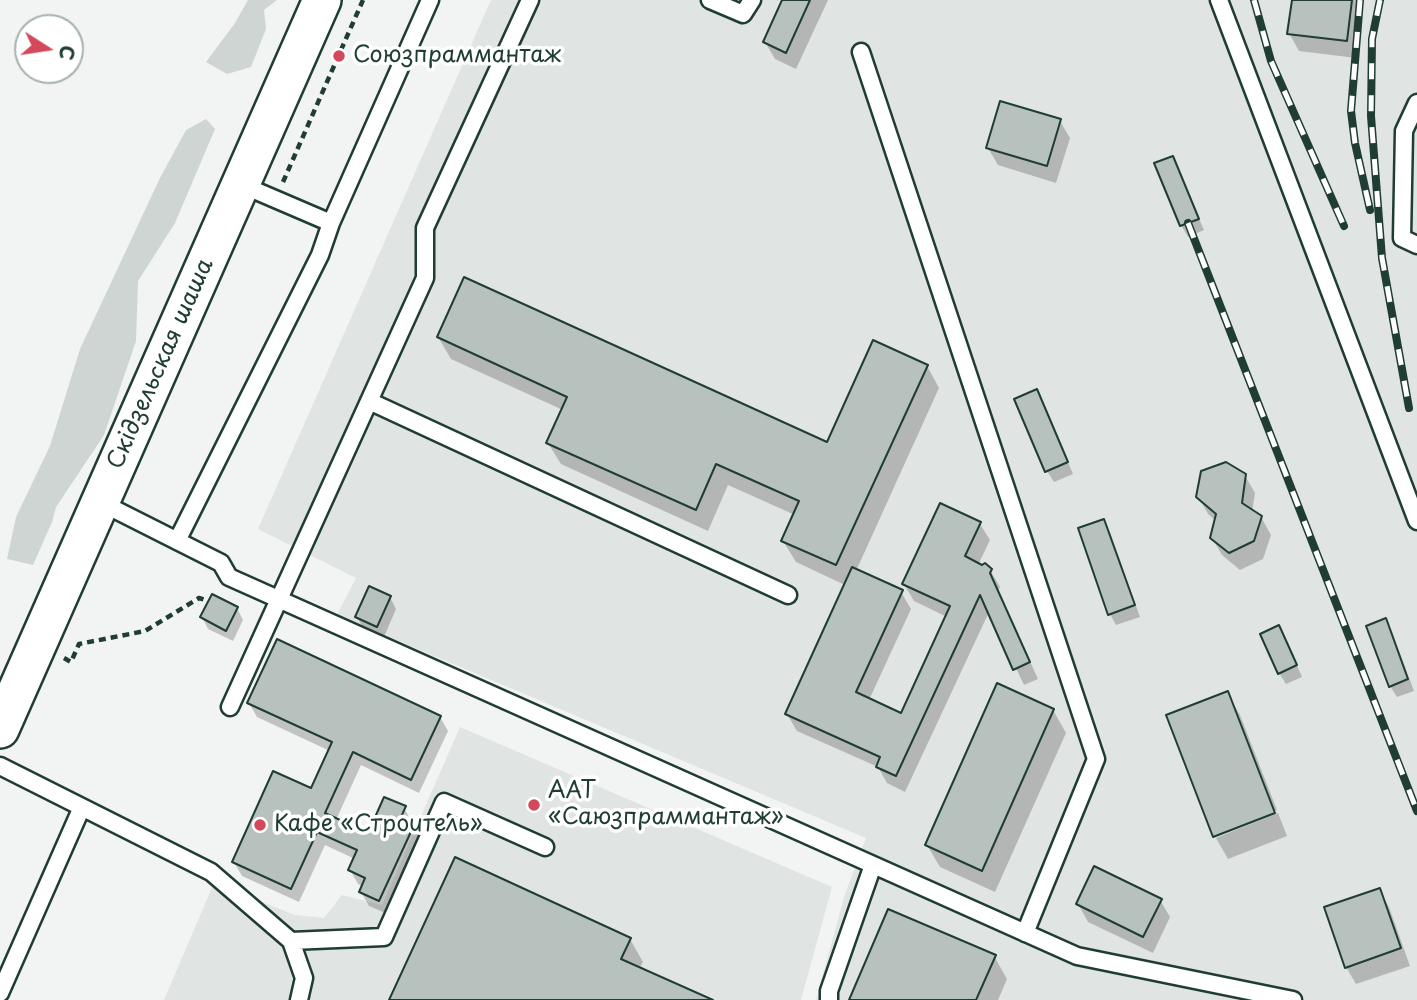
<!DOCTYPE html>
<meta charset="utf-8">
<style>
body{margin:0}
#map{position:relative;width:1417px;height:1000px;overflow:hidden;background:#f2f3f3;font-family:"Playpen Sans",sans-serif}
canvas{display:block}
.north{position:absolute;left:14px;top:14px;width:70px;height:70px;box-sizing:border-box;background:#fff;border:2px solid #a5b1ae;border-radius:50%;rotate:102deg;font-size:19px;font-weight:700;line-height:28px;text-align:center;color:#1f3d34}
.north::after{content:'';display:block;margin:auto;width:24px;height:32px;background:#d1495b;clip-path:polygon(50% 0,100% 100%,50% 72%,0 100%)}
</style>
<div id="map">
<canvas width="1417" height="1000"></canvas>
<div class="north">С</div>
</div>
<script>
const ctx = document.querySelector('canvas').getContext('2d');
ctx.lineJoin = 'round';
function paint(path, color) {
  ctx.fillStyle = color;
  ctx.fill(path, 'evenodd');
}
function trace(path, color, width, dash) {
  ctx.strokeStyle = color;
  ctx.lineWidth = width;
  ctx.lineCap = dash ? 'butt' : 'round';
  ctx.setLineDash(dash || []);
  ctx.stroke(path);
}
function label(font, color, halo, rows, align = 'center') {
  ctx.font = font + ' "Playpen Sans",sans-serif';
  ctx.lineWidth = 7;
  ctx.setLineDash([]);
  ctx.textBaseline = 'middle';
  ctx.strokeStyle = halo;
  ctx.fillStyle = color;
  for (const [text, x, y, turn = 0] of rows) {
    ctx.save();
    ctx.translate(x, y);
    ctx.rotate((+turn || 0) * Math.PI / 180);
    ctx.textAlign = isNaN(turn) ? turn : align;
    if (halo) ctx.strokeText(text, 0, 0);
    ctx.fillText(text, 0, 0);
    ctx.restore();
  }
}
paint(new Path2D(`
 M491,0H1417V1000H816L845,894L866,838L337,615L356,578L258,529Z
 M460,727L832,887L801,1000H164L214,883L295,915L324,918L342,895L382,905Z`), '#e0e4e3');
paint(new Path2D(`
 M248,0H277L264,10L266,29L251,67L227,74L206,62L235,23Z
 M206,119L215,129L175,223L138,281L136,341L104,435L56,507L52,522L33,565L7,559L16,517L50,446L80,349L160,178L186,130Z`), '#ced5d3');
paint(new Path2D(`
 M784,0H828L796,69L775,59L765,42Z
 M1293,0H1363L1356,58L1299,51L1289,33Z
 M1060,121L1070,138L1056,183L998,165L988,148Z
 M1172,158L1204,230L1188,237L1181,225Z
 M438,337L827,444L927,366L939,388L856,571L901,592L911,609L869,700L902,715L947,617L914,601L904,584L980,524L990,540L978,565L990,570L1000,587L998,591L1038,679L1024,685L989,612L905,792L887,783L878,767L797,731L787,714L845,585L796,562L783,541L795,515L728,485L708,531L561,464L548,443L563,410L451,359Z
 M1043,403L1073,474L1054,482L1047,471Z
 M1245,476L1255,493L1252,512L1261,517L1271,535L1263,559L1240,570L1222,555L1212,538L1216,521L1208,514L1198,496Z
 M1103,521L1110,532L1140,617L1116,625L1110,614Z
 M390,597L396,609L384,637L363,628L357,617Z
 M237,608L243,620L233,641L208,629L202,617Z
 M1385,620L1392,632L1414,691L1397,697L1390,686Z
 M1285,639L1302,677L1286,684L1279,673Z
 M1227,693L1240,715L1277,810L1215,834V837L1168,716Z
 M249,703L440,717L448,731L419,793L361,765L336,820L369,835L404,808L412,822L422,839L388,914L369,906L361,892L363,886L358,884L350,870L355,859L325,845L299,902L242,876L234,862L312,790L330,751L257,717Z
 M1053,710L1066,733L995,892L940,867L927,845Z
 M1278,813L1287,836L1228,859L1216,838Z
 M1379,890L1389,907L1410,966L1356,984L1346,967Z
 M1160,900L1170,917L1153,953L1088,922L1078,904Z
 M630,939L643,962L639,969L691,1000H391Z
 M994,956L1007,979L998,1000H851Z`), '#0003');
const building = new Path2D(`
 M782,0H810L786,53L763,42Z
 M1292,0H1352L1347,41L1287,34Z
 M1000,101L1061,119L1047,166L986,148Z
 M1173,156L1199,219L1180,226L1154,163Z
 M464,277L827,442L873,340L928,365L836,565L781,541L799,501L716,464L696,510L546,443L567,397L437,337Z
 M1037,389L1068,462L1045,472L1014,399Z
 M1226,462L1246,474L1242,503L1262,516L1254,541L1229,553L1210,538L1216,514L1196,497L1201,471Z
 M940,503L981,522L965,556L982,565L985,563L992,569L990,573L1030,662L1013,670L980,595L896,776L876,767L880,757L785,714L852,567L903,590L856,692L901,713L950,606L902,584Z
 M1104,519L1135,605L1108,615L1078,528Z
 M369,586L391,596L377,627L355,617Z
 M212,594L238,607L226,631L200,617Z
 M1386,618L1408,679L1389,687L1366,626Z
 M1279,625L1297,665L1278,674L1260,634Z
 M277,639L441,716L411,780L353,752L325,813L368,833L384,797L406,806L401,817L415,823L379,901L359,892L365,878L348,870L357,850L317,832L291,889L232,862L273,771L311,788L332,742L247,703Z
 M997,683L1054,709L982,871L925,845Z
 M1228,691L1275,813L1213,837L1166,715Z
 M455,857L631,938L621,959L713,1000H389Z
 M1094,866L1162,899L1143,937L1076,904Z
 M1380,888L1401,948L1345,968L1324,907Z
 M888,909L996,955L976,1000H849Z`);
paint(building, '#b7c1bd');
trace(building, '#1f3d34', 2);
const service = new Path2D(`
 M710,0L743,14L752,0
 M1219,0L1417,521
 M861,52L1096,759L1025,933
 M1417,103L1404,131L1402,238L1417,245
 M240,184L331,223L430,0
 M369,401L788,595
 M100,502L221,563L229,577L1077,956L1293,1000
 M177,541L320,255L331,223
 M230,707L425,278V228L530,0
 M0,766L211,872L291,941L304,978L299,1000
 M291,941L384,937L444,802L545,847
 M0,993L82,807
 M829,1000V991L873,865`);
const tertiary = new Path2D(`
 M0,729L322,0`);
trace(service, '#1f3d34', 21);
trace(tertiary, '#1f3d34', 42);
trace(new Path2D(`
 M283,182L363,0
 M64,658L71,662L79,644L145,631L199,598L208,601`), '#1f3d34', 4.5, [7, 5]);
trace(service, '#fff', 16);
trace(tertiary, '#fff', 37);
const rail = new Path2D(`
 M1254,0L1271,61L1344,226
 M1360,0L1351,111L1355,143L1370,210
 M1380,0L1372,39L1371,116L1382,258L1409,408
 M1188,223L1417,811`);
trace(rail, '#1f3d34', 8);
trace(rail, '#fff', 5, [16]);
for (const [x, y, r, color] of [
 [339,56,7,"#d1495b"],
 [534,805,7,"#d1495b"],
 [260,825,7,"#d1495b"]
]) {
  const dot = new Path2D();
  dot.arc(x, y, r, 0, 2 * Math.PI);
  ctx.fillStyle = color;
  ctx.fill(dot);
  trace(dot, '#fff', 2.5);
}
label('23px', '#1f3d34', '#fff', [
 ["Союзпраммантаж",353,56],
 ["ААТ",548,792],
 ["«Саюзпраммантаж»",548,818],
 ["Кафе «Строитель»",274,825]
], 'left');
label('23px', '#1f3d34', '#fff', [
 ["Скідзельская шаша",161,364,-66]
]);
</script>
